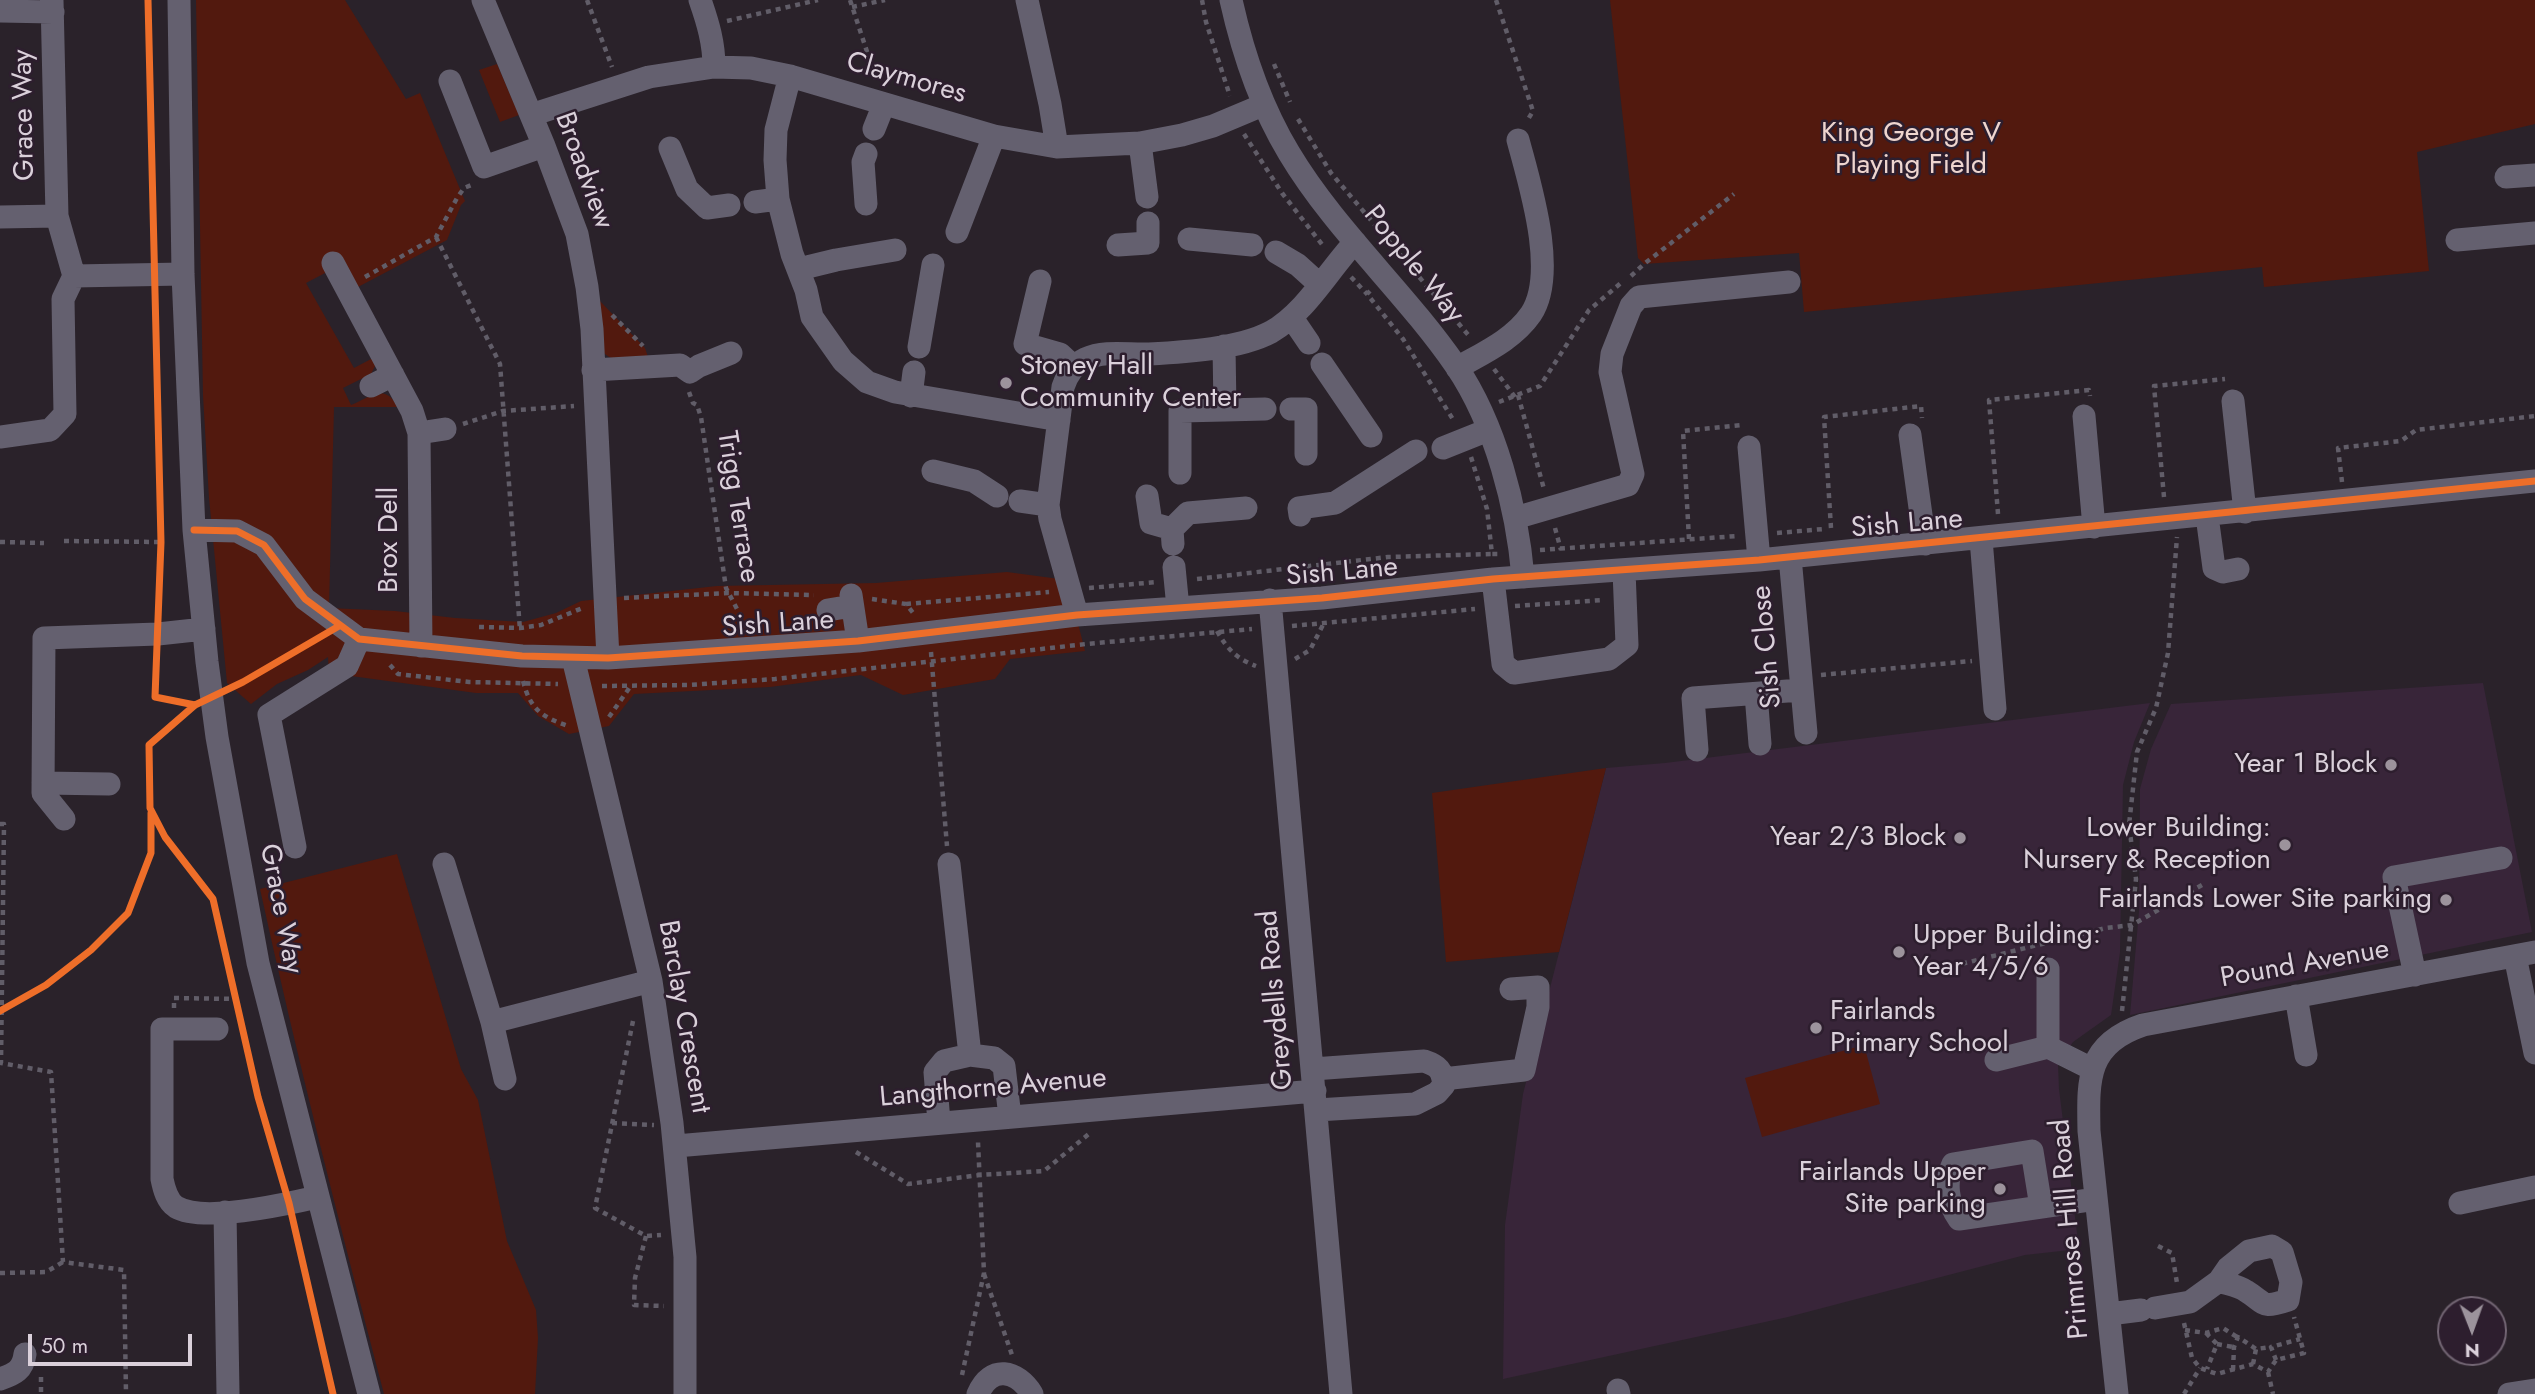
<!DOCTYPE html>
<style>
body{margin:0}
#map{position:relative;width:2535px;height:1394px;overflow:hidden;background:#2a222a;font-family:Jost,sans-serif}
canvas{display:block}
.north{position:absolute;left:2437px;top:1296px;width:70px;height:70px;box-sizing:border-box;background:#2d1e2e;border:2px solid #726573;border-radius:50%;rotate:179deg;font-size:19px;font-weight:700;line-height:28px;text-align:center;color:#dad0da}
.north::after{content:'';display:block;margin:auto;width:24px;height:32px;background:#9c939c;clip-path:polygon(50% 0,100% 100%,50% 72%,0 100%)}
.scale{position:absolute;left:28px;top:1334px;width:164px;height:32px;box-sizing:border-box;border:4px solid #dad0da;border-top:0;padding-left:9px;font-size:21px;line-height:24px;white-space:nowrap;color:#dad0da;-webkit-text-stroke:5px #2d1e2e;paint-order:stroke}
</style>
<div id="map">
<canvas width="2535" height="1394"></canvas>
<div class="north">N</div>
<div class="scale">50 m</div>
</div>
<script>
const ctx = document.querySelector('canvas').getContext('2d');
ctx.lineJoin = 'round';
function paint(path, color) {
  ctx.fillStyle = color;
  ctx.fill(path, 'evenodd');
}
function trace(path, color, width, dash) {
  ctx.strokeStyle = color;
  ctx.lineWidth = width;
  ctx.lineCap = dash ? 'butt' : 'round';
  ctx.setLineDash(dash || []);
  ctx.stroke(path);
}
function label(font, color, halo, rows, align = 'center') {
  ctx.font = font + ' Jost,sans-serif';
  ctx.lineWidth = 5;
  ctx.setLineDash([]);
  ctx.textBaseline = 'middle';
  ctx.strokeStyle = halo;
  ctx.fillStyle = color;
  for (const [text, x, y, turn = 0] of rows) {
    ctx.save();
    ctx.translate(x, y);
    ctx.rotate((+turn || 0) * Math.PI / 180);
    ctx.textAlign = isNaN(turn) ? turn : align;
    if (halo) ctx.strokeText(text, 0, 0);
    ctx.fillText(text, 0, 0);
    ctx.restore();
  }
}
paint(new Path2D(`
 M2483,683L2532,932L2130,1015L2139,911L2140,789L2151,749L2171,704Z
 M2150,703L2134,742L2123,785L2120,952L2111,1015L2073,1042L2058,1064L2059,1089L2079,1249L2025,1255L1788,1317L1503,1379L1505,1225L1523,1094L1606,768L1665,763Z`), '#382539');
paint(new Path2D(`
 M196,0H345L406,99L420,93L465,201L461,205L447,240L358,287L327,272L306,283L354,368L373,358L376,364L371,374L343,388L351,405C371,397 384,382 398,407H334L329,608L395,611L455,618L523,622L556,613L581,601L717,586L876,583L1007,572L1067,580L1085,651L1010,659L995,679L903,695L861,675L770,687L634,694L609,726L569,734L538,716L518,693H476L329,673L328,657L308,670L277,684L251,704L227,683L209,498L203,395Z
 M1610,0H2535V124L2417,152L2429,271L2264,287L2262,267L1804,312L1799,253L1644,264L1638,258Z
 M497,64L519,115L500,122L479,70Z
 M599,300L645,348L649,360C634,360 614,364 603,352Z
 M1606,768L1559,952L1446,962L1432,793Z
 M397,854L461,1069L478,1100L507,1241L536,1310L538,1338L535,1394H384C340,1226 297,1058 260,889Z
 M1864,1045L1880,1104L1762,1137L1745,1078Z`), '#52190e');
trace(new Path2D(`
 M587,0L612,67
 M850,0L876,79
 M1202,0L1206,22L1230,96
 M1496,0L1533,111L1527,121
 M852,7L885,0
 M727,21L818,0
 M1274,64L1290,102
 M1298,119L1331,173L1470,337
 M1244,134L1282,193L1324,247
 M436,237L500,364L520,630
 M1631,276L1644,264L1734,194
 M365,277L436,237L457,198L464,188L474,184
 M1351,277L1367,294
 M1370,291L1367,294L1403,339L1454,421
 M612,315L643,346
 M1494,369L1515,397
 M689,392L693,403L697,405L701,417L726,588L747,628
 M1518,395L1544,489
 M1499,402L1540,386L1589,310L1621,283
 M463,424L503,411L574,406
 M1471,457L1487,509L1492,554H1500
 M2342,482L2338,448L2401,441L2416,430L2535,416
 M2164,497L2154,386L2225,379
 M1998,514L1989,400L2089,390L2090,396
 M1555,528L1561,550
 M1831,528L1824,417L1921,406L1922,418
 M1777,533L1824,529
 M1689,539L1683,431L1742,425
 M64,541L161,542
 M0,542L44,543
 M1540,550L1737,536
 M1197,579L1388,557L1492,554
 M1089,588L1157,582
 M624,598L728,593L814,595
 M872,599L906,604L914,614
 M906,604L1049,592
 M1515,606L1604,600
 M1292,626L1475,609
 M479,627L520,628L541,625L585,607
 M1217,631C1227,649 1237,659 1256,666
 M931,652L947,846
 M1295,659L1310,650L1324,623
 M390,665L398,674L469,682L558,684
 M1821,675L1972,661
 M523,681C530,709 542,717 568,726
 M602,686L688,685L775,679L1086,644L1252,629
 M609,717L630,687
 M0,824H4L1,1063L51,1072L63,1262L124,1270L126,1394
 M1933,971L2106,928L2132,925L2202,885
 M174,1008V998L237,999
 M2122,1011L2136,879L2129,825L2137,752L2156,708L2168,653L2177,537
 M633,1021L595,1208L646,1236L661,1235
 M612,1123L654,1125
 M856,1152L908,1184L980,1175L1044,1171L1090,1133
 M646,1236L635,1278L634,1305L664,1306
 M2158,1246L2172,1253L2177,1283
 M0,1273L46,1272L63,1262
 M984,1274L1012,1355
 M2184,1323L2192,1358L2200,1368L2217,1374L2253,1364L2268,1372L2276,1360L2304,1353L2294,1317
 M2185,1330L2206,1333L2223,1328L2237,1337
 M2206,1333L2217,1344L2207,1369
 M2217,1344L2233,1347
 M2276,1360L2271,1347L2300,1339
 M2253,1364L2256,1349L2271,1347
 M2233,1370L2234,1347L2238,1337L2256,1349
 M2268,1372L2273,1394
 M962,1375L984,1273L978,1142
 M41,1377V1394
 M2184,1394L2200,1368`), '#615d68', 4.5, [5, 5]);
trace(new Path2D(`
 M52,0L57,216L74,276
 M179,0L183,274L194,530L207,662L217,737L258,963L369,1394
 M483,0L544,146L577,234L587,287L592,329L608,658
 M700,0C708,23 714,43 714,67
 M1027,0L1050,104L1057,147
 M1231,0C1243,54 1260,105 1289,153C1335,230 1405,292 1456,366C1496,425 1517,508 1523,577
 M0,11L53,12
 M790,76L776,130L775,160L778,199L792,254L806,290L812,317L843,361L867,382L895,392L1059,420
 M450,81L484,167L544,146
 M531,115L649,77L714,67L751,68L790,76L994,136L1057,147L1140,143L1182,135L1213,126L1263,105
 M874,129L884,104
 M1140,143L1147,197
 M670,148L687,189L707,208L729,205
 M2506,177L2535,175
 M755,202L778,199
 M866,204L863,162L866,154
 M0,217L57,216
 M957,232L994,136
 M1189,239L1252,245
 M2457,240L2535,233
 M1118,245L1148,243V223
 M1276,252L1298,265L1319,284
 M333,263L412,411L419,433L421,646
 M799,269L836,260L895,250
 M1040,281L1025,344L1060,354L1074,367
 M1292,318L1309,343
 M1224,346L1225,410L1265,409
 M919,347L933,265
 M1322,364L1371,436
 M1457,368C1483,353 1513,340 1531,314C1558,273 1530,185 1518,140
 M593,370L680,365L690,372L699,366L731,353
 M371,386L393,375
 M911,396L914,372
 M2233,401L2245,512
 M1291,409H1306V454
 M2084,416L2094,527
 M419,433L445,429
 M1910,435L1925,544
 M0,437L50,430L65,414L63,299L74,276L183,274
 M1749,447L1759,560
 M1443,448L1488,430
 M933,471L974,481L997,496
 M1180,473V411L1225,410
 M1147,496L1151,523L1172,529
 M1020,501L1048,505
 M1300,515L1299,508L1335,503L1416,451
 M2207,516L2214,568L2223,572L2238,569
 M1515,518L1628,485L1633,474L1610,372L1612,354L1631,306L1639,297L1789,282
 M194,530L237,531L264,545L305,599L359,639L522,656L608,658L858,641L1077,615L1322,598L1493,579L1759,560L2535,481
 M1981,539L1995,709
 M1173,544L1172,529L1188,513L1246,508
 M1790,557L1806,733
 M1174,567L1178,608
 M1493,579L1503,664L1514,673L1609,659L1627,645L1624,571
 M851,595L858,641
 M1270,600L1341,1394
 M828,610L852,606
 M1077,615L1050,519L1048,505L1063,387C1067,375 1073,365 1085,359C1105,350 1129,355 1149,354C1186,352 1239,349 1271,332C1306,312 1328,271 1355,242
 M573,658L651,981L672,1123L685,1257V1394
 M1756,694L1760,744
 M1697,750L1693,698L1801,690
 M43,783L109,784
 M64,819L43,793L44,638L158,634L204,629
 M295,847L269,715L347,666L359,639
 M444,864L492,1022L505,1079
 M949,864L970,1055L994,1058L1004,1066L1010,1117
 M2515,956L2535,1053
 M2048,969V1047
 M2415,975L2394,877L2501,858
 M2296,996L2306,1055
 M492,1022L651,981
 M217,1029H162V1179C164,1189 167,1201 176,1207C203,1223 287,1204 317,1197
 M1996,1060L2048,1047L2092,1069
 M1313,1069L1424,1061C1439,1066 1442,1070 1444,1085L1437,1093L1415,1104L1317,1110
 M1443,1079L1524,1070L1538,1007V987L1511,989
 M939,1123L935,1072L944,1061L970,1055
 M676,1146L1315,1091
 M2460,1203L2535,1187
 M2041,1207L2032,1151L1953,1164C1945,1181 1947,1203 1959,1219L2096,1199
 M225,1212L228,1394
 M2155,1308L2190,1302L2219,1281L2228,1268L2249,1251L2272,1246L2282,1252L2291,1282L2288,1300C2261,1309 2267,1304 2246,1291C2239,1286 2227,1284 2219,1281
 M2109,1314L2141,1310
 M0,1379C15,1374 23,1370 25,1354
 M1618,1390L1619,1394
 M978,1394C991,1364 1017,1370 1032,1394
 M2117,1394L2089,1131C2088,1080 2086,1044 2143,1025L2535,952
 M2509,1394L2535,1390`), '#64606f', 23);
trace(new Path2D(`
 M148,0L161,542L155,697L195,705
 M194,530L237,531L264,545L305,599L359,639L522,656L608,658L858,641L1077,615L1322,598L1493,579L1759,560L2535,481
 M0,1011L46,985L91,950L128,913L151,853V813
 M333,1394L289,1203L258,1097L213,899L165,837L150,808L149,745L195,705L243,682L339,626`), '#ee6e29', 7);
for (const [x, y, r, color] of [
 [1006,383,7,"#9c939c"],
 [2391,765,7,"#9c939c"],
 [1960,838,7,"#9c939c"],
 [2285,845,7,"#9c939c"],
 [2446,900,7,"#9c939c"],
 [1899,952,7,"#9c939c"],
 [1816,1028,7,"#9c939c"],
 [2000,1189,7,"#9c939c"]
]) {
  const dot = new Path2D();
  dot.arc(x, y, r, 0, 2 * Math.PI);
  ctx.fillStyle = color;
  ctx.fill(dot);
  trace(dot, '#2d1e2e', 2.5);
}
label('28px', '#dad0da', '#2d1e2e', [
 ["Claymores",906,79,16],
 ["Grace Way",25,115,-91],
 ["Broadview",583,171,70],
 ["Popple Way",1413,265,51],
 ["Trigg Terrace",737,507,81],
 ["Sish Lane",1907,525,-5],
 ["Brox Dell",390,540,-90],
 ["Sish Lane",1342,573,-5],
 ["Sish Lane",778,625,-4],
 ["Sish Close",1768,647,-95],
 ["Grace Way",280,909,79],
 ["Pound Avenue",2305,965,-10],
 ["Greydells Road",1277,1000,-95],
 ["Barclay Crescent",683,1017,80],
 ["Langthorne Avenue",993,1089,-5],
 ["Primrose Hill Road",2071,1229,-95]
]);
label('28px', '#eed5cf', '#2d1e2e', [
 ["King George V",1911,134],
 ["Playing Field",1911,166]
]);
label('28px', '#dad0da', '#2d1e2e', [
 ["Stoney Hall",1020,367,"left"],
 ["Community Center",1020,399,"left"],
 ["Year 1 Block",2377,765],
 ["Lower Building:",2271,829],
 ["Nursery & Reception",2271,861],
 ["Year 2/3 Block",1946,838],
 ["Fairlands Lower Site parking",2432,900],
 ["Upper Building:",1913,936,"left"],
 ["Year 4/5/6",1913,968,"left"],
 ["Fairlands",1830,1012,"left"],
 ["Primary School",1830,1044,"left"],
 ["Fairlands Upper",1986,1173],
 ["Site parking",1986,1205]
], 'right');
</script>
